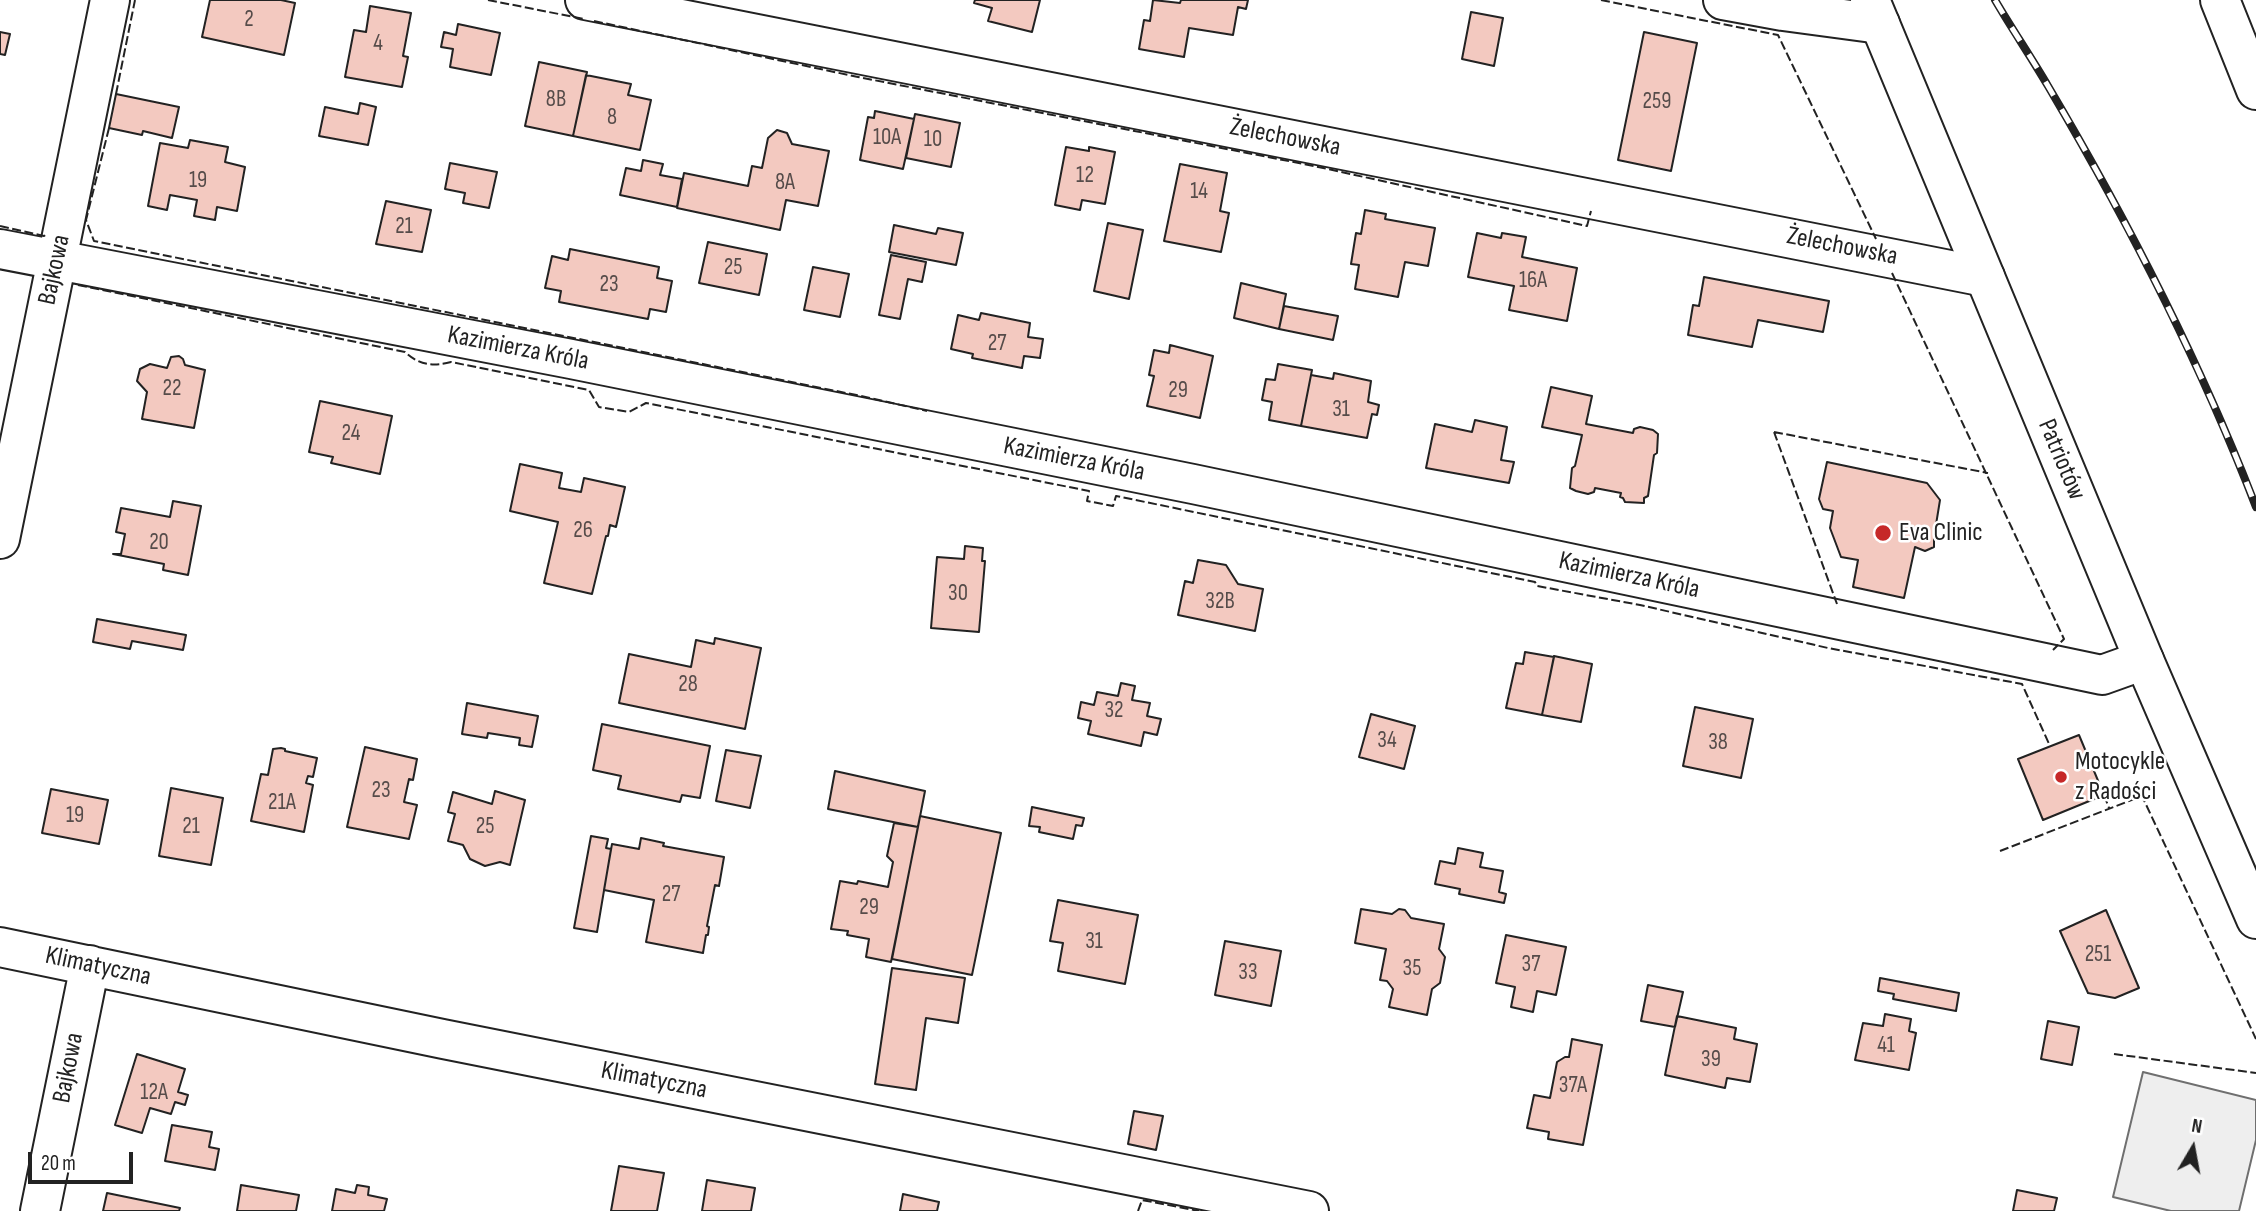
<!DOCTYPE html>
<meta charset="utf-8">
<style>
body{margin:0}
#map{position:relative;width:2256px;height:1211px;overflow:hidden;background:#fff;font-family:"Sofia Sans Condensed",sans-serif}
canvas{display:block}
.north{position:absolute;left:2158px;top:1113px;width:70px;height:70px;-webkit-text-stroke:5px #fff;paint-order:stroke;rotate:10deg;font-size:19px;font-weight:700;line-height:28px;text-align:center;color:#222}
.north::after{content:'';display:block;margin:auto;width:24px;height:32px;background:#222;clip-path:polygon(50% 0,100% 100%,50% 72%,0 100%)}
.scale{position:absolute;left:28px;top:1152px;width:105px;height:32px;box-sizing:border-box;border:4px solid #222;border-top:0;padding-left:9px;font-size:21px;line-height:24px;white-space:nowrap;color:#222;-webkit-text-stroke:5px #fff;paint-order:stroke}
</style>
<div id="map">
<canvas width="2256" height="1211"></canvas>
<div class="north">N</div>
<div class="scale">20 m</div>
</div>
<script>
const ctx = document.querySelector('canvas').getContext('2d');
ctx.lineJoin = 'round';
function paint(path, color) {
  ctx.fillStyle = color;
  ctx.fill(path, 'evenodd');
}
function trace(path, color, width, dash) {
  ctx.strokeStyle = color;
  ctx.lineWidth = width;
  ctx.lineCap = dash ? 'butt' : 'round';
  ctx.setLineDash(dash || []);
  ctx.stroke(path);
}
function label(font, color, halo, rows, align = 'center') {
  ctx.font = font + ' "Sofia Sans Condensed",sans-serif';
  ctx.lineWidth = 5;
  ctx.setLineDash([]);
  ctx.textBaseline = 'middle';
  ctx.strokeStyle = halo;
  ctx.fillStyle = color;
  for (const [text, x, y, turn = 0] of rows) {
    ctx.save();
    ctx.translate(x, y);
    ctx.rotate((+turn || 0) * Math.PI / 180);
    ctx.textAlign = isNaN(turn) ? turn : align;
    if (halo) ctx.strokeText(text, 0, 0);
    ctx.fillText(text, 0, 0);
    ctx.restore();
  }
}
const green = new Path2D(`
 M2143,1072L2256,1100V1140L2239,1211H2171L2113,1197Z`);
paint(green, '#eee');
trace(green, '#6f6f6f', 2);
const building = new Path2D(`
 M210,0H281L295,3L284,55L202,37Z
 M975,0H1040L1032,32L988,21L992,8L974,3Z
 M1153,0L1180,3L1181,0H1248L1246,9L1238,7L1233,35L1189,28L1184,57L1139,49L1144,20L1150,21Z
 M370,6L411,13L403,56L408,57L402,87L345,77L354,30L366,32Z
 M1471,12L1503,18L1494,66L1462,59Z
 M458,24L500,33L491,75L450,67L453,49L441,47L444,32L456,35Z
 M0,32L10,34L5,55L0,54Z
 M1644,32L1697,43L1671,171L1618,160Z
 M539,62L587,72L573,136L525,126Z
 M586,75L631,84L628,95L651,100L640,150L573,136Z
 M116,94L179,107L172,138L143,131L142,135L109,128Z
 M360,103L376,107L368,145L319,136L325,107L358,114Z
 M875,111L914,119L903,169L860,160L868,117L874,118Z
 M915,114L960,123L951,167L906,158Z
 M777,130L787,133L792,144L829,151L818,206L786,200L780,230L677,208L684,173L748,186L752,166L762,168L768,138Z
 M190,140L228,147L225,162L245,167L237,211L217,207L215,220L194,216L197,200L170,195L167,210L148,206L160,143L188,148Z
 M1066,147L1089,151V147L1115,152L1105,204L1082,200L1080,210L1055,205Z
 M643,160L663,164L660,175L682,179L677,207L620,195L626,168L641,171Z
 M450,163L497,172L489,208L463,203L465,193L445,189Z
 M1180,164L1227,173L1220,211L1229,213L1221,252L1164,241Z
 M386,201L431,210L422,252L376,244Z
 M1365,210L1386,214L1385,219L1435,228L1428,266L1405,262L1398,297L1355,289L1359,265L1351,264L1356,233L1361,234Z
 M1108,223L1143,230L1129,299L1094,291Z
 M894,225L936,234L938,228L963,233L956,265L889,252Z
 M1477,233L1501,238L1502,233L1526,237L1522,257L1577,268L1567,321L1509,310L1514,286L1468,277Z
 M708,242L767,254L759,295L699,283Z
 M570,249L659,267L657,278L672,281L666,312L650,309L648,319L559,302L561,291L545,288L552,256L568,260Z
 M891,255L926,262L922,282L908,279L900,319L879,315Z
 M813,267L849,274L840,317L804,310Z
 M1704,277L1829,301L1823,332L1758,320L1752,347L1688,335L1693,305L1699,306Z
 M1241,283L1286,294L1279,329L1234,318Z
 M1284,306L1338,316L1333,340L1279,329Z
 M981,313L1030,323L1028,337L1043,339L1040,358L1024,356L1022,368L972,358L973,354L951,349L958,315L979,320Z
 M1170,345L1213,356L1200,418L1147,406L1154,376L1149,375L1154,350L1169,353Z
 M179,356L183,359L185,365L205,370L194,428L142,419L147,392L137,381L140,369L150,364L167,368L171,357Z
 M1278,364L1312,370L1301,426L1269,420L1272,402L1262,400L1266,379L1275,380Z
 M1334,373L1371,381L1368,402L1379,405L1377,415L1372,414L1367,438L1301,426L1311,375L1333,379Z
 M1551,387L1592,396L1586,424L1633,433L1634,429L1640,427L1653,430L1658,434L1657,453L1654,455L1648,496L1644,498V503L1625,502L1623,498L1620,497L1621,493L1595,488L1594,492L1588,494L1576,491L1570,488L1572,468L1575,466L1582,435L1542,427Z
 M320,401L392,416L380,474L331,463L333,457L309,452Z
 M1475,420L1507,427L1501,460L1514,462L1509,483L1426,468L1435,424L1472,432Z
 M1827,462L1927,483L1940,500L1934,537V547L1925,551L1915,547L1904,598L1853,587L1858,560L1841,557L1830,528L1833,511L1823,509L1819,499Z
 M520,464L562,473L559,488L581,492L584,478L625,487L616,527L610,525L608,536H606L592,594L544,583L558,522L510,511Z
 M173,501L201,506L188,575L163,570L164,564L113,554H121L125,534L116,532L121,508L170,517Z
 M965,546L983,548L982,561H985L979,632L931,628L937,557L964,559Z
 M1198,560L1226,565L1238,584L1263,589L1255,631L1178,615L1185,581L1193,583Z
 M97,619L186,635L183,650L132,641L130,649L93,642Z
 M715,638L761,648L745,729L619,703L629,654L691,667L696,640L714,644Z
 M1525,652L1554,657L1542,715L1506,708L1516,663L1523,664Z
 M1554,656L1592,664L1581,722L1542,715Z
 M1121,683L1135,686L1132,700L1150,703L1147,716L1161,719L1157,735L1144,732L1141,746L1088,734L1091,721L1078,718L1081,702L1094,705L1097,692L1118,696Z
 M467,703L538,716L532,747L519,745L520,738L488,733L487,738L462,734Z
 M1695,707L1753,719L1741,778L1683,766Z
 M1371,714L1415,726L1404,769L1359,757Z
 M602,724L710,746L700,798L682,795L680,802L618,789L621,776L593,770Z
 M2079,735L2104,795L2043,820L2018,759Z
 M365,747L417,759L413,780L409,779L404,802L417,805L409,839L347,827Z
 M281,748L285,749V751L317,758L313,777L308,776L306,783L313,785L304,832L251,821L261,774L268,775L273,749Z
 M726,750L761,756L750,808L716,801Z
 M835,771L925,791L918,827L828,809Z
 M171,788L223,798L211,865L159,856Z
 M51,789L108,800L99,844L42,833Z
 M495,791L525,800L510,865L500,862L485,866L470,859L463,845L448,841L455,814L448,812L453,792L492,804Z
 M1032,807L1084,818L1082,826L1076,825L1073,839L1039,832L1040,827L1029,826Z
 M920,816L1001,833L972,975L892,959Z
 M894,823L918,827L891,962L866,957L869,939L847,935L848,931L831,929L840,881L857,884L858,881L888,887L893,862L887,856Z
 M591,836L608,839L606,848L611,849L597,932L574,928Z
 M641,838L664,843L663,846L724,857L719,886L715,885L707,926L709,927L708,935H706L703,953L646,942L654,900L604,890L612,844L639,849Z
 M1458,848L1483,853L1480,867L1503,871L1499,892L1506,894L1504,903L1459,894L1460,889L1435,884L1440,861L1455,864Z
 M1058,900L1138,915L1125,984L1058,971L1063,943L1050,941Z
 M1361,909L1392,914L1399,909L1405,910L1411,918L1444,924L1439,949L1445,957L1440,983L1432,989L1427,1015L1389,1007L1393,989L1387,981L1380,980L1386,949L1355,943Z
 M2106,910L2139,988L2115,998L2088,993L2060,931Z
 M1506,935L1566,947L1556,995L1537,991L1533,1012L1511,1007L1515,987L1496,983Z
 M1225,941L1281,951L1271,1006L1215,995Z
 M892,968L965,978L958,1023L926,1018L916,1090L875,1084Z
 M1880,978L1959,993L1956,1011L1893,999L1894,994L1878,991Z
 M1648,985L1683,992L1675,1027L1641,1021Z
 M1885,1014L1911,1019L1909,1031L1916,1033L1909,1070L1855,1060L1863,1023L1883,1026Z
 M1677,1016L1736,1028L1734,1039L1757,1044L1750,1082L1727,1078L1725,1088L1665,1075Z
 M2048,1021L2079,1027L2072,1065L2041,1059Z
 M1572,1039L1602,1045L1583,1145L1548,1139L1549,1132L1527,1128L1534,1095L1550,1098L1557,1062L1565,1057H1569Z
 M137,1054L185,1069L178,1092L188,1095L185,1105L175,1102L171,1114L150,1108L142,1133L115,1125Z
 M1134,1111L1163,1116L1156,1150L1128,1144Z
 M172,1125L212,1132L209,1147L219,1149L215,1170L165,1161Z
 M619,1166L664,1173L657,1211H611Z
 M707,1180L755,1188L751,1211H702Z
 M241,1185L299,1195L296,1211H237Z
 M357,1185L369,1187L368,1195L387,1199L384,1211H332L336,1189L355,1193Z
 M2017,1190L2057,1198L2054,1211H2013Z
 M107,1193L180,1208L179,1211H103Z
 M903,1194L939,1202L937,1211H900Z`);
paint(building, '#f3c9c0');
trace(building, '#222', 2);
const minor = new Path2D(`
 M585,0L1985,277
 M1723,0L1783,11L1880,24
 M0,249L571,359L1193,484L2102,675L2144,660
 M0,539L110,0
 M0,947L443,1039L1309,1211
 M40,1211L90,965`);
const major = new Path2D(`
 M1870,0L2144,660L2256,919
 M2220,0L2256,90`);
trace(minor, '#222', 42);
trace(major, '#222', 42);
trace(minor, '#fff', 38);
trace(major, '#fff', 38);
const rail = new Path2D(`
 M1995,0C2012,29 2031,57 2048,86C2126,218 2201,364 2256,507`);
trace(rail, '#222', 8);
trace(rail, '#fff', 5, [16]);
trace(new Path2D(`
 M488,0L584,19
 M1601,0L1778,35L1876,239
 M594,21L858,77L1314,166L1587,226L1591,211
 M116,94L135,0
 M109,128L86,220L94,241L861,396L927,411
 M0,226L44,236L47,234
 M1892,273L2064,639L2053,650
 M78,285L405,352C419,365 433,367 451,362L589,390L599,407L629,412L646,403L1089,491L1087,501L1113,506L1116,496L1535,582L1537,586L1640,605L1828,648L2022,684L2050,746
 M1774,432L1988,473
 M1774,432L1837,604
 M2104,795L2109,808
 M2000,851L2142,796L2256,1039
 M2114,1054L2256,1073
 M1138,1211L1142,1200L1199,1211`), '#222', 2, [9, 3.5]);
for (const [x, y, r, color] of [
 [1883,533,9,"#c62828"],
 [2061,777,7,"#c62828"]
]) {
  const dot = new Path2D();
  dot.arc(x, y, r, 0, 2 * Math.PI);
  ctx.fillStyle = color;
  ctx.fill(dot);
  trace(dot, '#fff', 2.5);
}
label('23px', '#564c4a', null, [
 ["2",249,20],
 ["4",378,44],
 ["8B",556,100],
 ["259",1657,102],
 ["8",612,118],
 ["10A",887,138],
 ["10",933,140],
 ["12",1085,176],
 ["19",198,181],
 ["8A",785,183],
 ["14",1199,192],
 ["21",404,227],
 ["25",733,268],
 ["16A",1533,281],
 ["23",609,285],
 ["27",997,344],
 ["22",172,389],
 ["29",1178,391],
 ["31",1341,410],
 ["24",351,434],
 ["26",583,531],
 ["20",159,543],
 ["30",958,594],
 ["32B",1220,602],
 ["28",688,685],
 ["32",1114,711],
 ["34",1387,741],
 ["38",1718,743],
 ["23",381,791],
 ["21A",282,803],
 ["19",75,816],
 ["21",191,827],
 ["25",485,827],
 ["27",671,895],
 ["29",869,908],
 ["31",1094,942],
 ["251",2098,955],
 ["37",1531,965],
 ["35",1412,969],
 ["33",1248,973],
 ["41",1886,1046],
 ["39",1711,1060],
 ["37A",1573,1086],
 ["12A",154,1093]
]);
label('26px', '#222', '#fff', [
 ["Żelechowska",1285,138,11],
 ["Żelechowska",1842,247,11],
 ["Bajkowa",55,270,-78],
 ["Kazimierza Króla",518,349,11],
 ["Kazimierza Króla",1074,460,11],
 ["Patriotów",2061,460,67],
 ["Kazimierza Króla",1629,576,12],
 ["Klimatyczna",98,967,12],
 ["Bajkowa",69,1068,-79],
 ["Klimatyczna",654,1081,11]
]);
label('26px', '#222', '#fff', [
 ["Eva Clinic",1899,533],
 ["Motocykle",2075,762],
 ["z Radości",2075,792]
], 'left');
</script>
